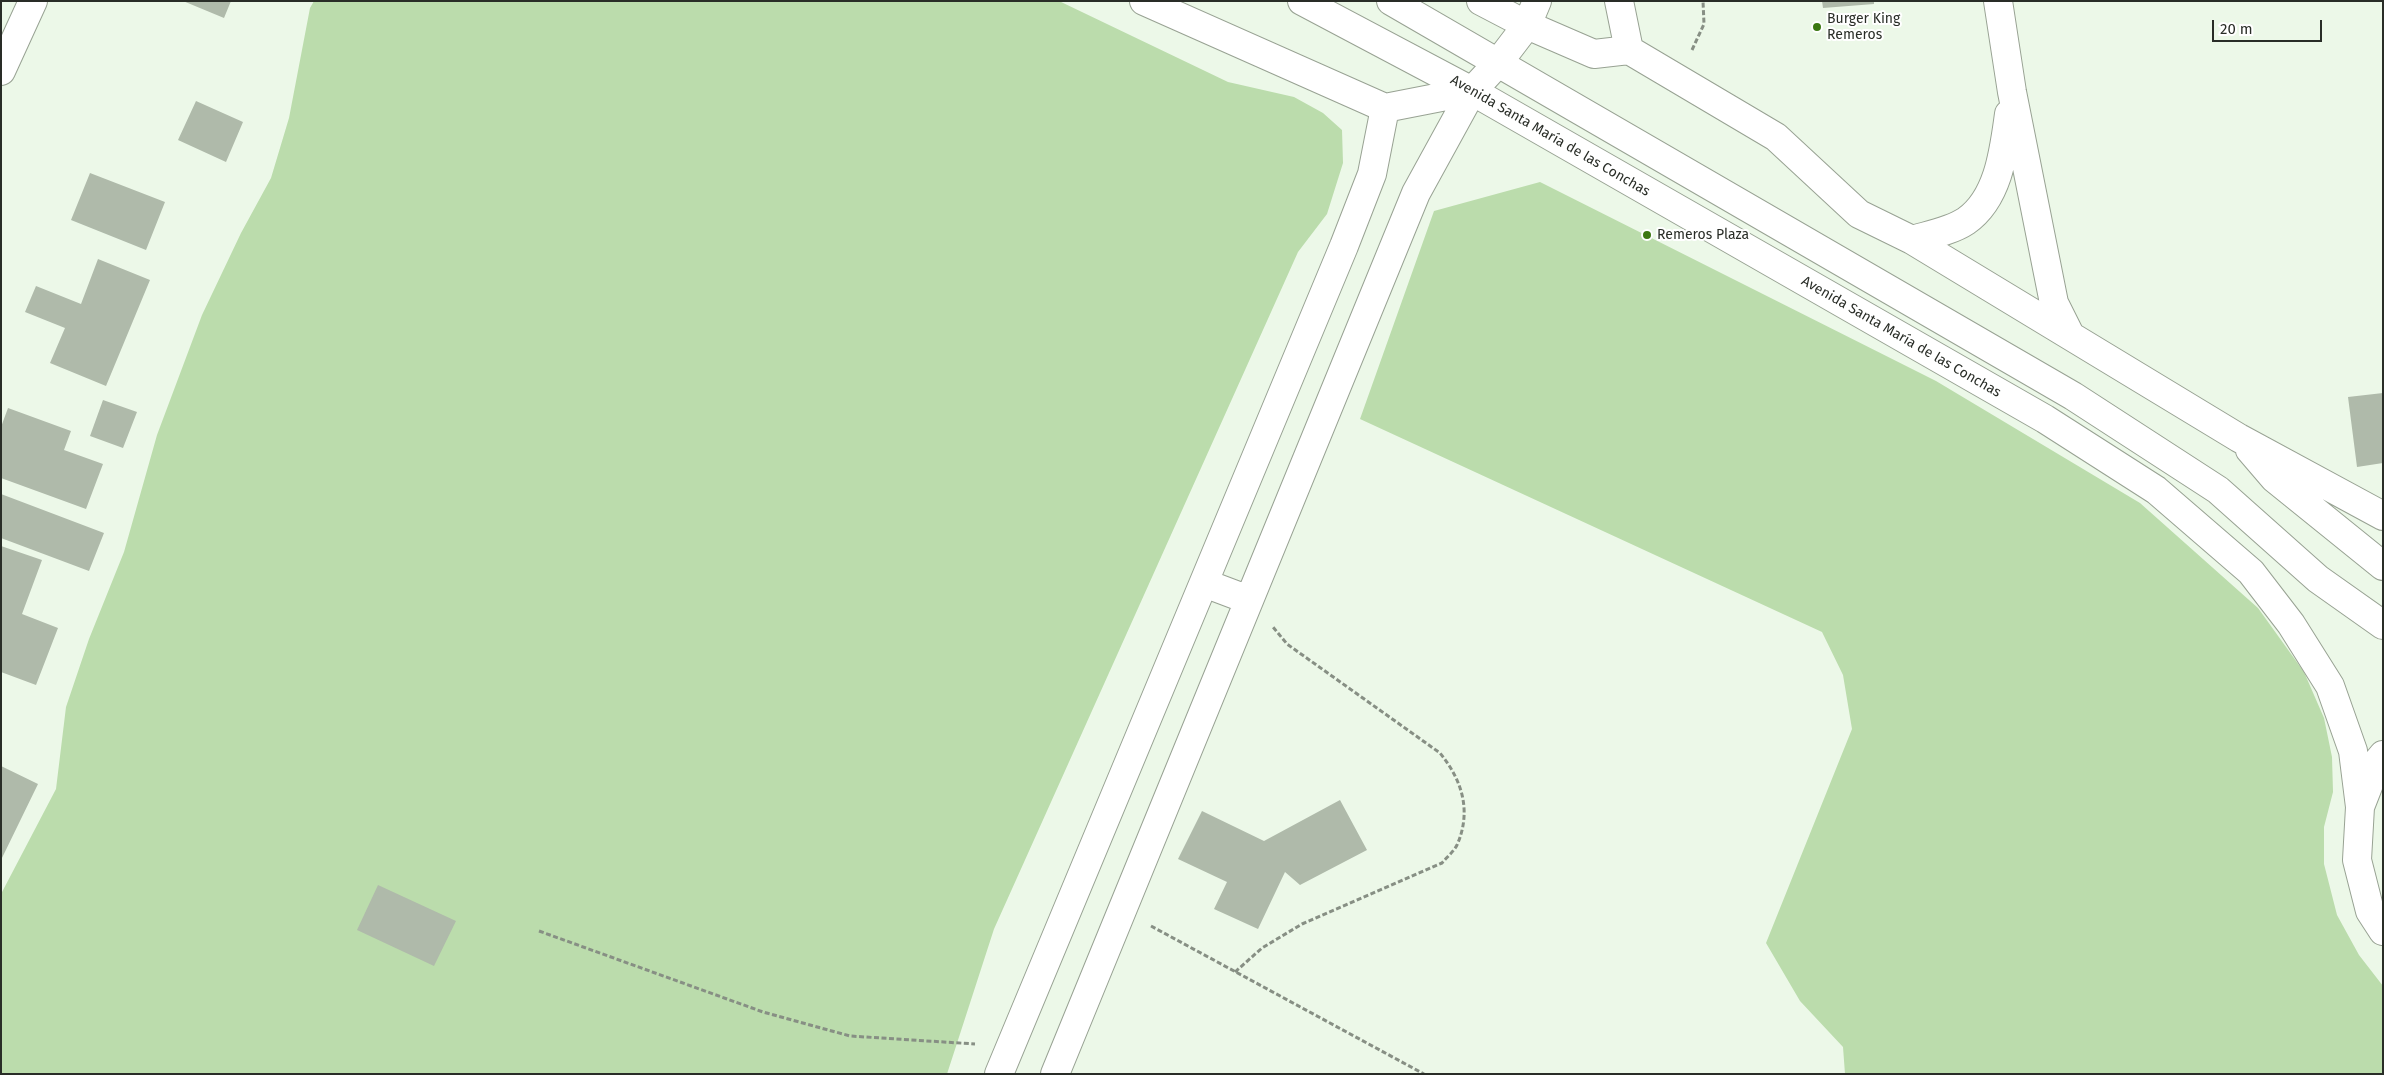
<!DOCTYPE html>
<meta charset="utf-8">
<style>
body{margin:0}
#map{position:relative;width:2384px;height:1075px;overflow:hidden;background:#ecf8e8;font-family:"Fira Sans",sans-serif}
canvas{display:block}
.frame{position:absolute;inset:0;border:2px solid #292d27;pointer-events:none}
.scale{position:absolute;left:2212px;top:20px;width:110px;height:22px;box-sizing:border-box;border:2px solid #292d27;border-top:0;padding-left:6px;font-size:15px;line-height:18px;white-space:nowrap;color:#292d27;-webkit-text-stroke:4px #fff;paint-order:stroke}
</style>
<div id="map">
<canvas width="2384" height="1075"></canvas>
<div class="frame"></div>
<div class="scale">20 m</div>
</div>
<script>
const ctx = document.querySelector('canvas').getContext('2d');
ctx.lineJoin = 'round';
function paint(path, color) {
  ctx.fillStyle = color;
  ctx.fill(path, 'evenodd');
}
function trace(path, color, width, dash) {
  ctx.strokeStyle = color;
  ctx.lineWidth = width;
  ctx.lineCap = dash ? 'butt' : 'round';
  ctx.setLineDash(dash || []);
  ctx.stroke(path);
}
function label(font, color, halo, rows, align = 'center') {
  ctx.font = font + ' "Fira Sans",sans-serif';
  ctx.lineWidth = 4;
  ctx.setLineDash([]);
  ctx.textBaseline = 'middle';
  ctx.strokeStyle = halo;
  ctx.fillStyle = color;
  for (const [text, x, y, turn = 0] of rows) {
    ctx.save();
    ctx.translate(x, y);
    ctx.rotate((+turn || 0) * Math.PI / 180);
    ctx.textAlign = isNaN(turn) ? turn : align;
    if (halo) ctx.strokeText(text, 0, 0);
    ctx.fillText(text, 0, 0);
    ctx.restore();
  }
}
paint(new Path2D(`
 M314,1H1059L1228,82L1294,97L1323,113L1342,130L1343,163L1327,214L1298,252L994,929L947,1074H1V894L56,789L66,707L89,639L124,552L157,435L202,315L241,233L271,178L289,118L310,8Z
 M1540,182L1936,381L2140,503L2258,608L2304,672L2324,718L2332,757L2333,792L2324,827V864L2337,915L2359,955L2383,986V1074H1845L1843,1047L1800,1001L1766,943L1852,729L1843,675L1822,632L1360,419L1434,211Z`), '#bbdcac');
paint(new Path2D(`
 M183,1H231L224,18Z
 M1822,1H1874V4L1823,8Z
 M196,101L243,122L226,162L178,140Z
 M90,173L165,202L146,250L71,220Z
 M98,259L150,280L106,386L50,363L65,328L25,312L36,286L81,304Z
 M2383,393V463L2357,467L2348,397Z
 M103,400L137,412L123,448L90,436Z
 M8,408L71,431L64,450L103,464L86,509L1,478V427Z
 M1,494L104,533L89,571L1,538Z
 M1,546L42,560L22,614L58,628L36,685L1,672Z
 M1,766L38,784L1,860Z
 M1340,800L1367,850L1300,885L1285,872L1258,929L1214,909L1227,882L1178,859L1202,811L1264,841Z
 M378,885L456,921L434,966L357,930Z`), '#afbaaa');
const minor = new Path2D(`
 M1144,1L1385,108L1472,91
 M1481,1L1527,25L1594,54L1629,50L1776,137L1859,214L1912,240L2239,438L2383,516
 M1619,1L1629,50
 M1998,1L2012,92L2054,303L2070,335
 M1,71L33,1
 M1912,240C1929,235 1951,231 1966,221C1999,198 2004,150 2009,114
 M2250,450L2274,478L2383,566
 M1204,583L1249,600
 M999,1074L1344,246L1372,174L1385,108
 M1055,1074L1416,193L1472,91L1498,63L1527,25L1537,1`);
const major = new Path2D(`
 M1302,1L1472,91L2045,419L2156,490L2251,572L2291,624L2330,686L2353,751L2360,807
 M1391,1L2073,396L2218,490L2318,579L2383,625
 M2383,755L2378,761L2360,807L2357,860L2370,911L2383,931`);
trace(minor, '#98a293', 30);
trace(major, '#98a293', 30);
trace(new Path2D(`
 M1692,50L1704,24L1703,1
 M1151,926L1424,1074
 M539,931L763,1012L850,1036L975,1044
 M1235,972L1262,948L1302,924L1442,863C1447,857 1454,851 1457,845C1472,811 1462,780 1440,753L1287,644L1273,627`), '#878f84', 3, [5, 2.5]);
trace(minor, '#fff', 28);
trace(major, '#fff', 28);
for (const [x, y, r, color] of [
 [1817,27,5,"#3b7811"],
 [1647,235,5,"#3b7811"]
]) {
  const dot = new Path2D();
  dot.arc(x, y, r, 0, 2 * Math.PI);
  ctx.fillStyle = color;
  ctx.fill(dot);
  trace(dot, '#fff', 2);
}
label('14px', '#292d27', '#fff', [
 ["Burger King",1827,19],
 ["Remeros",1827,35],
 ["Remeros Plaza",1657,235]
], 'left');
label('14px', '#292d27', '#fff', [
 ["Avenida Santa María de las Conchas",1550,136,30],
 ["Avenida Santa María de las Conchas",1901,337,30]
]);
</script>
